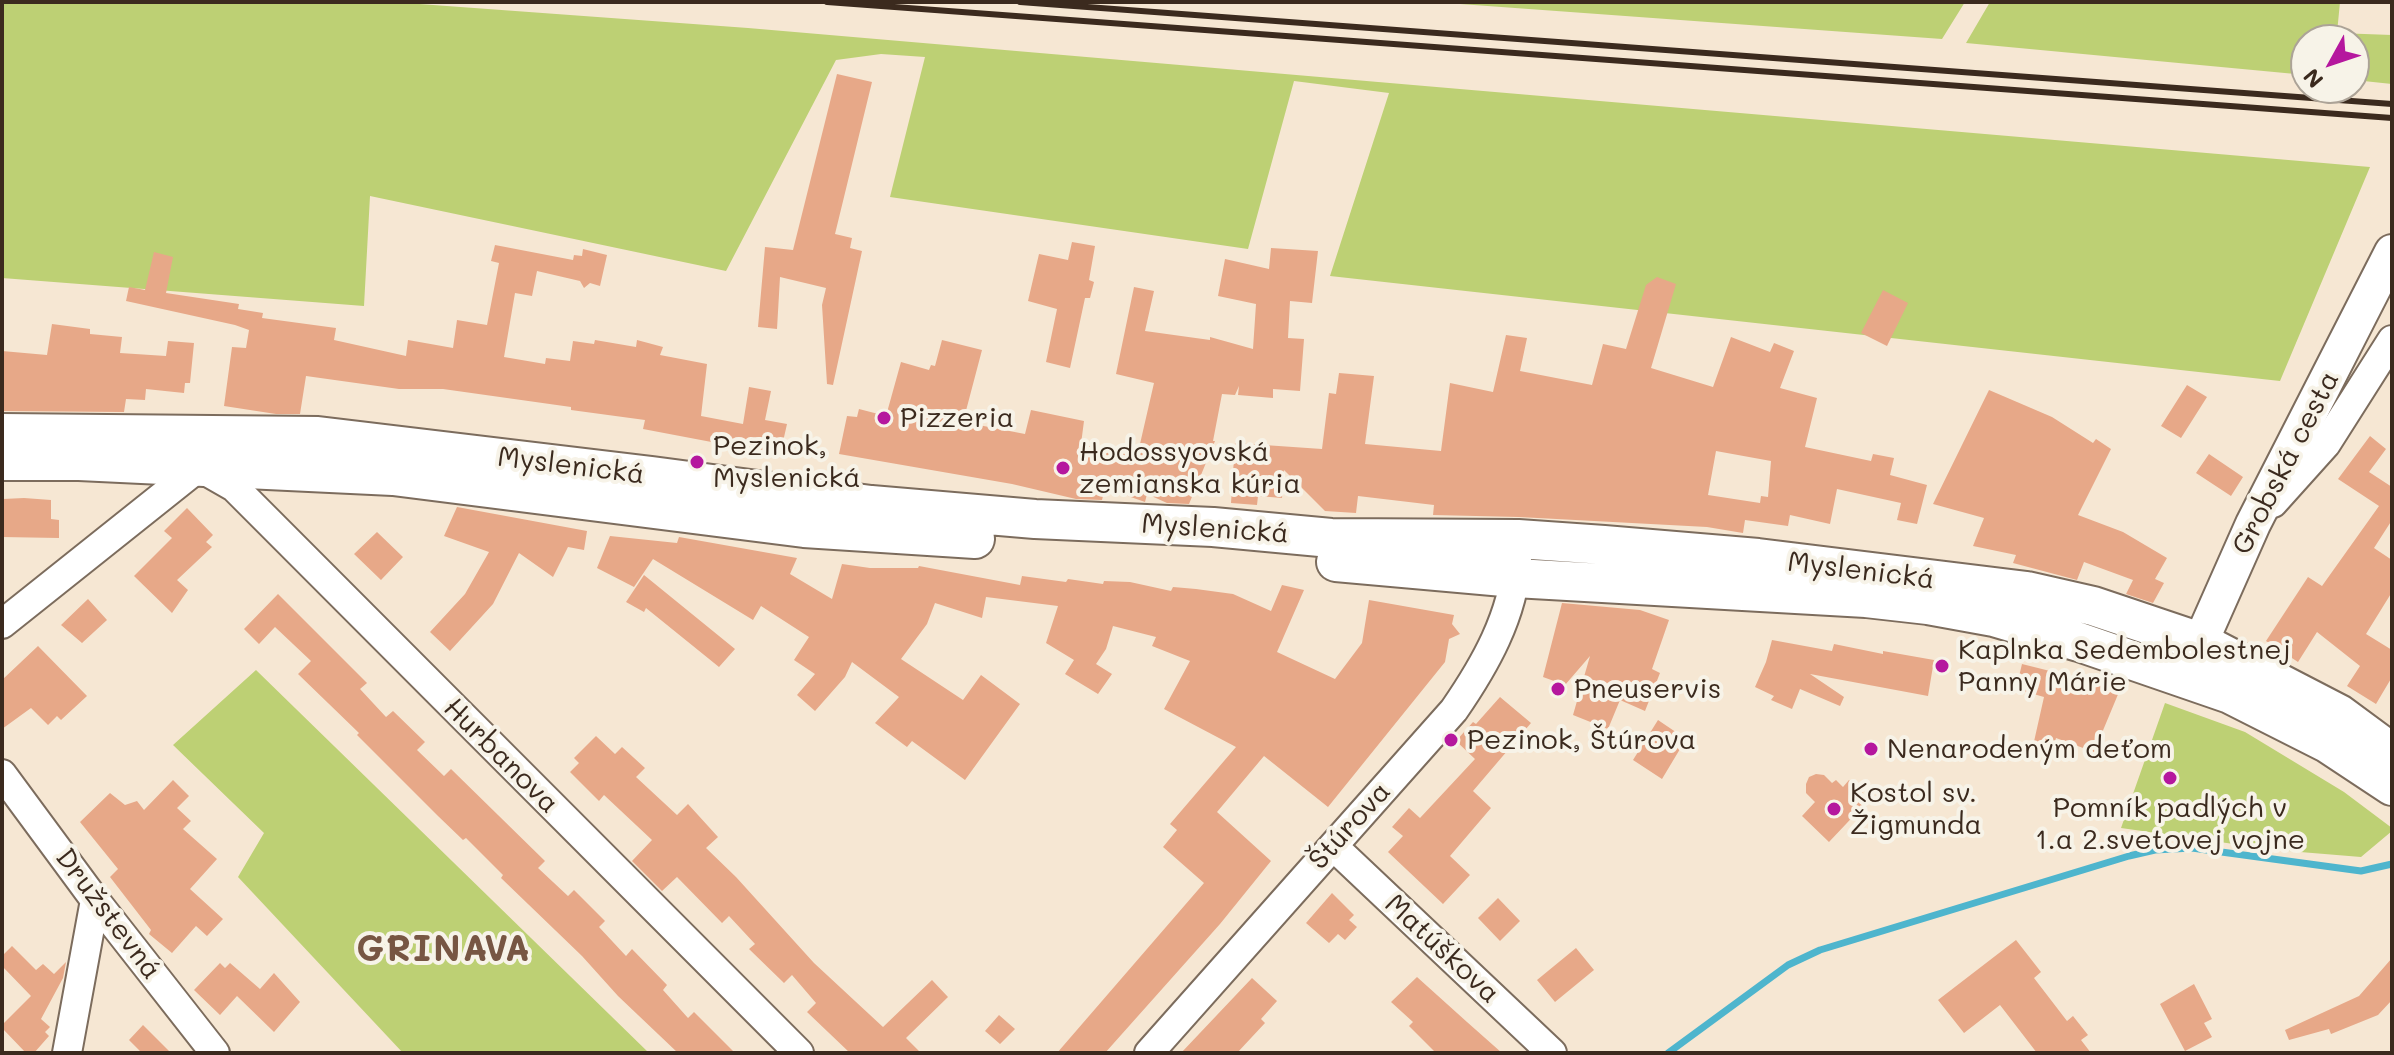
<!DOCTYPE html>
<meta charset="utf-8">
<style>
body{margin:0}
#map{position:relative;width:2394px;height:1055px;overflow:hidden;background:#f6e7d3;font-family:Mali,sans-serif}
canvas{display:block}
.frame{position:absolute;inset:0;border:4px solid #3b2a1e;pointer-events:none}
.north{position:absolute;left:2290px;top:24px;width:80px;height:80px;box-sizing:border-box;background:#f7f3e8;border:2px solid #aca397;border-radius:50%;rotate:230deg;font-size:22px;font-weight:700;line-height:32px;text-align:center;color:#3b2a1e}
.north::after{content:'';display:block;margin:auto;width:28px;height:36px;background:#b5179e;clip-path:polygon(50% 0,100% 100%,50% 72%,0 100%)}
</style>
<div id="map">
<canvas width="2394" height="1055"></canvas>
<div class="frame"></div>
<div class="north">N</div>
</div>
<script>
const ctx = document.querySelector('canvas').getContext('2d');
ctx.lineJoin = 'round';
function paint(path, color) {
  ctx.fillStyle = color;
  ctx.fill(path, 'evenodd');
}
function trace(path, color, width, dash) {
  ctx.strokeStyle = color;
  ctx.lineWidth = width;
  ctx.lineCap = dash ? 'butt' : 'round';
  ctx.setLineDash(dash || []);
  ctx.stroke(path);
}
function label(font, color, halo, rows, align = 'center') {
  ctx.font = font + ' Mali,sans-serif';
  ctx.lineWidth = 8;
  ctx.setLineDash([]);
  ctx.textBaseline = 'middle';
  ctx.strokeStyle = halo;
  ctx.fillStyle = color;
  for (const [text, x, y, turn = 0] of rows) {
    ctx.save();
    ctx.translate(x, y);
    ctx.rotate((+turn || 0) * Math.PI / 180);
    ctx.textAlign = isNaN(turn) ? turn : align;
    if (halo) ctx.strokeText(text, 0, 0);
    ctx.fillText(text, 0, 0);
    ctx.restore();
  }
}
paint(new Path2D(`
 M2,2H392L748,28L2370,167L2280,381L1330,276L1389,93L1294,81L1248,249L890,197L925,57L881,54L836,60L726,271L370,196L364,306L2,278Z
 M1461,2H1965L1942,39L1460,4Z
 M1990,2H2340L2337,33L2392,35V84L2354,80V40H2306V75L1966,43Z
 M256,670L649,1053H403L238,877L264,833L173,745Z
 M2165,703L2245,732L2344,792L2392,828V831L2361,857L2276,850L2121,828Z`), '#bdd074');
trace(new Path2D(`
 M1668,1053L1788,965L1820,950L2129,856L2155,850L2192,848L2361,871L2392,864`), '#4eb5cd', 7);
paint(new Path2D(`
 M837,74L872,82L835,234L852,238L850,248L862,251L833,385L827,384L822,305L826,288L780,277L777,329L758,327L765,247L793,250Z
 M1072,242L1095,246L1089,280L1094,282L1090,298H1085L1070,368L1046,362L1057,309L1028,301L1039,254L1068,260Z
 M495,245L573,260L574,255L582,256L583,249L607,255L600,286L590,283L584,288L580,281L537,271L532,296L515,293L504,357L545,364L546,358L570,361L573,341L594,344L595,340L636,347L637,340L663,347L660,355L707,364L701,416L743,424L749,387L771,391L765,420L787,424L780,455L643,429L645,420L571,410V407L443,389H399L306,376L300,414H276L224,406L232,347L246,348L249,330L235,325L126,301L129,287L145,290L154,252L173,257L166,293L239,304L238,309L263,313L262,318L336,328L334,340L406,356L408,340L453,348L457,320L487,325L499,263L491,261Z
 M1271,248L1318,251L1312,303L1290,301L1288,338L1304,339L1300,391L1273,389V398L1238,395L1239,386L1235,395L1222,394L1213,441H1215L1189,504L1167,503L1147,494L1145,502L1105,488L1102,500L1076,499L1012,484L839,454L847,416L857,417L859,409L886,416L901,362L929,370L931,365L935,366L942,340L982,350L963,422L1025,434L1031,410L1084,421L1081,444L1137,457L1154,383L1116,374L1134,287L1154,291L1145,331L1210,340V337L1253,349L1256,304L1218,296L1225,259L1269,269Z
 M1657,277L1676,284L1651,368L1713,387L1731,337L1770,352L1774,343L1794,351L1780,388L1817,398L1805,447L1871,461L1873,454L1894,458L1890,475L1927,485L1917,524L1897,520L1901,503L1837,489L1830,524L1790,515L1788,526L1745,520L1743,533L1707,527L1519,517L1433,515L1434,505L1358,496L1356,513L1325,511L1284,470L1282,498L1258,496L1257,505L1231,503L1235,443L1322,449L1329,393L1336,394L1339,373L1374,376L1365,444L1441,451L1450,383L1493,392L1506,335L1527,338L1520,371L1592,385L1603,344L1626,349L1646,285ZM1716,451L1771,461L1768,497L1761,496L1760,503L1708,495Z
 M1883,290L1908,303L1887,346L1861,333Z
 M52,324L90,329V334L122,337L120,353L166,356L168,341L194,343L190,383H185L184,393L146,389L145,400L126,399L124,412L2,411V351L47,355Z
 M2187,385L2207,397L2181,438L2161,426Z
 M1989,390L2052,417L2093,443L2096,439L2111,449L2078,515L2123,532L2167,558L2155,579L2164,583L2153,603L2126,594L2133,580L2084,562L2077,580L2013,563L2016,555L1973,546L1984,518L1933,504Z
 M2370,436L2386,449L2369,472L2392,487V520L2374,548L2392,560V592L2366,634L2392,650V677L2376,704L2347,686L2360,666L2317,632L2298,662L2266,641L2308,577L2322,586L2379,506L2338,479Z
 M2209,454L2243,477L2231,496L2196,473Z
 M24,498L51,500V519L59,520V538L2,537L3,499Z
 M457,507L587,531L584,550L568,547L553,577L519,553L493,604L450,651L430,632L465,594L489,552L444,536Z
 M187,508L213,535L206,542L212,547L177,580L188,590L172,613L134,576L172,538L164,531Z
 M377,532L403,557L381,580L354,554Z
 M610,536L677,543L679,537L797,558L790,574L832,599L842,564L870,568H918L919,566L1020,585L1022,576L1066,582L1068,579L1103,584L1104,581L1130,582L1171,591L1173,587L1196,589L1233,594L1271,611L1282,585L1304,590L1277,652L1335,679L1362,643L1369,600L1454,615L1452,624L1460,634L1449,639L1445,662L1328,807L1264,756L1217,812L1271,861L1220,924L1105,1053H1057L1204,883L1163,847L1177,830L1170,824L1236,747L1164,709L1190,661L1152,646L1156,637L1113,626L1106,649L1096,664L1112,674L1098,694L1065,674L1074,660L1046,643L1058,606L986,597L982,618L935,603L927,624L901,659L963,700L981,675L1020,704L965,780L912,741L907,747L875,723L899,697L852,662L845,677L815,711L797,695L815,674L794,660L809,637L761,606L753,620L653,559L634,587L597,568Z
 M644,575L735,649L719,667L646,608L644,612L626,602Z
 M278,594L367,683L360,689L386,717L393,711L425,742L417,750L444,776L451,769L545,861L538,868L568,896L574,890L605,921L599,927L626,956L632,949L667,985L663,990L688,1018L694,1012L735,1053H678L618,996L582,956L501,878L503,875L466,838L463,840L438,816L357,735L359,733L298,674L311,661L275,627L259,644L244,629Z
 M88,599L107,620L82,643L61,625Z
 M1562,603L1640,610L1669,620L1652,669L1660,673L1645,711L1620,700L1608,729L1573,715L1590,656L1565,685L1543,677Z
 M1772,640L1832,651L1834,644L1883,654V651L1934,660L1928,696L1810,674L1844,697L1840,706L1800,689L1792,709L1771,700L1774,696L1755,687L1766,662Z
 M38,646L87,696L61,720L57,716L48,725L31,708L2,729V680Z
 M2022,664L2090,681L2119,692L2094,752L2056,738L2052,751L2033,746L2044,697L2016,689Z
 M1500,697L1531,723L1473,791L1491,808L1450,856L1470,875L1443,904L1388,852L1403,836L1392,827L1409,808L1420,818L1475,759L1456,741L1473,722L1476,724Z
 M1658,720L1686,739L1662,779L1633,760Z
 M596,736L615,754L622,747L645,768L636,777L677,815L688,804L718,837L706,848L736,877L814,963L883,1027L932,980L948,997L906,1038L921,1053H850L807,1012L816,1003L792,975L784,983L749,949L755,944L729,916L722,923L677,877L662,891L632,861L652,840L604,795L599,801L570,772L579,763L574,758Z
 M1816,774L1824,775L1832,783L1836,780L1843,787L1849,780L1863,793L1857,800L1863,806L1829,842L1802,816L1815,802L1806,793V784L1809,777Z
 M173,780L189,796L177,808L191,821L183,829L217,859L190,889L223,919L207,936L196,926L172,953L149,934L151,930L110,877L118,869L80,822L110,793L125,805L137,801L144,810Z
 M1332,893L1354,915L1349,920L1357,927L1345,940L1338,934L1329,943L1306,923Z
 M1498,898L1520,921L1500,941L1478,918Z
 M2016,940L2041,972L2034,978L2067,1021L2073,1016L2088,1035L2081,1040L2091,1053H2037L2000,1005L1964,1033L1938,1000Z
 M12,946L36,970L43,964L54,974L66,962L63,978L41,1019L50,1027L45,1032L49,1036L34,1053H26L2,1028V1025L31,996L2,966V956Z
 M1576,948L1594,970L1555,1002L1537,980Z
 M2392,958V1000L2378,1015L2331,1034L2329,1029L2289,1040L2285,1030L2359,996Z
 M220,963L225,968L230,963L260,989L274,973L300,1002L274,1032L237,996L220,1015L194,990Z
 M1417,977L1467,1022L1502,1053H1436L1409,1026L1413,1022L1391,1002Z
 M1252,978L1277,1001L1261,1019L1265,1023L1237,1053H1181Z
 M2194,984L2212,1019L2204,1023L2212,1037L2185,1051L2160,1004Z
 M999,1015L1015,1029L1000,1044L985,1031Z
 M143,1025L171,1053H142L129,1040Z`), '#e7a888');
const minor = new Path2D(`
 M2273,503L2326,444L2392,340
 M2,624L199,467L234,487L799,1053
 M2,774L95,900L215,1053
 M1333,846L1552,1053
 M67,1053L95,900
 M1149,1053L1454,710C1485,665 1513,616 1517,560`);
const tertiary = new Path2D(`
 M2190,666L2253,524L2392,252`);
const secondary = new Path2D(`
 M2,433L318,436L652,476L871,505L1035,519L1213,527L1331,538L1518,539L1604,545L1758,558L2027,591L2093,606L2200,642L2339,714L2392,753
 M2,461H79L393,476L804,528L975,539
 M1336,562L1515,578L1866,598L1928,605L1994,617L2079,642L2230,694L2327,743L2392,786`);
trace(minor, '#7c6c5d', 32);
trace(tertiary, '#7c6c5d', 38);
trace(secondary, '#7c6c5d', 42);
trace(minor, '#fff', 28);
trace(tertiary, '#fff', 34);
trace(secondary, '#fff', 38);
trace(new Path2D(`
 M827,2L2392,118
 M1020,2L2392,104`), '#3b2a1e', 6);
for (const [x, y, r, color] of [
 [884,418,8,"#b5179e"],
 [697,462,8,"#b5179e"],
 [1063,468,8,"#b5179e"],
 [1942,666,8,"#b5179e"],
 [1558,689,8,"#b5179e"],
 [1451,740,8,"#b5179e"],
 [1871,749,8,"#b5179e"],
 [2170,778,8,"#b5179e"],
 [1834,809,8,"#b5179e"]
]) {
  const dot = new Path2D();
  dot.arc(x, y, r, 0, 2 * Math.PI);
  ctx.fillStyle = color;
  ctx.fill(dot);
  trace(dot, '#f7f3e8', 3);
}
label('28px', '#3b2a1e', '#f7f3e8', [
 ["Pizzeria",900,418],
 ["Pezinok,",713,446],
 ["Myslenická",713,478],
 ["Hodossyovská",1079,452],
 ["zemianska kúria",1079,484],
 ["Kaplnka Sedembolestnej",1958,650],
 ["Panny Márie",1958,682],
 ["Pneuservis",1574,689],
 ["Pezinok, Štúrova",1467,740],
 ["Nenarodeným deťom",1887,749],
 ["Kostol sv.",1850,793],
 ["Žigmunda",1850,825],
 ["Pomník padlých v",2170,808,"center"],
 ["1.a 2.svetovej vojne",2170,840,"center"]
], 'left');
label('28px', '#3b2a1e', '#f7f3e8', [
 ["Grobská cesta",2286,463,-63],
 ["Myslenická",571,466,7],
 ["Myslenická",1215,529,4],
 ["Myslenická",1861,571,7],
 ["Hurbanova",501,756,45],
 ["Štúrova",1350,826,-48],
 ["Družstevná",108,914,53],
 ["Matúškova",1442,949,43]
]);
ctx.letterSpacing = '2px';
label('bold 36px', '#775643', '#f7f3e8', [
 ["GRINAVA",444,950]
]);
ctx.letterSpacing = '0px';
</script>
